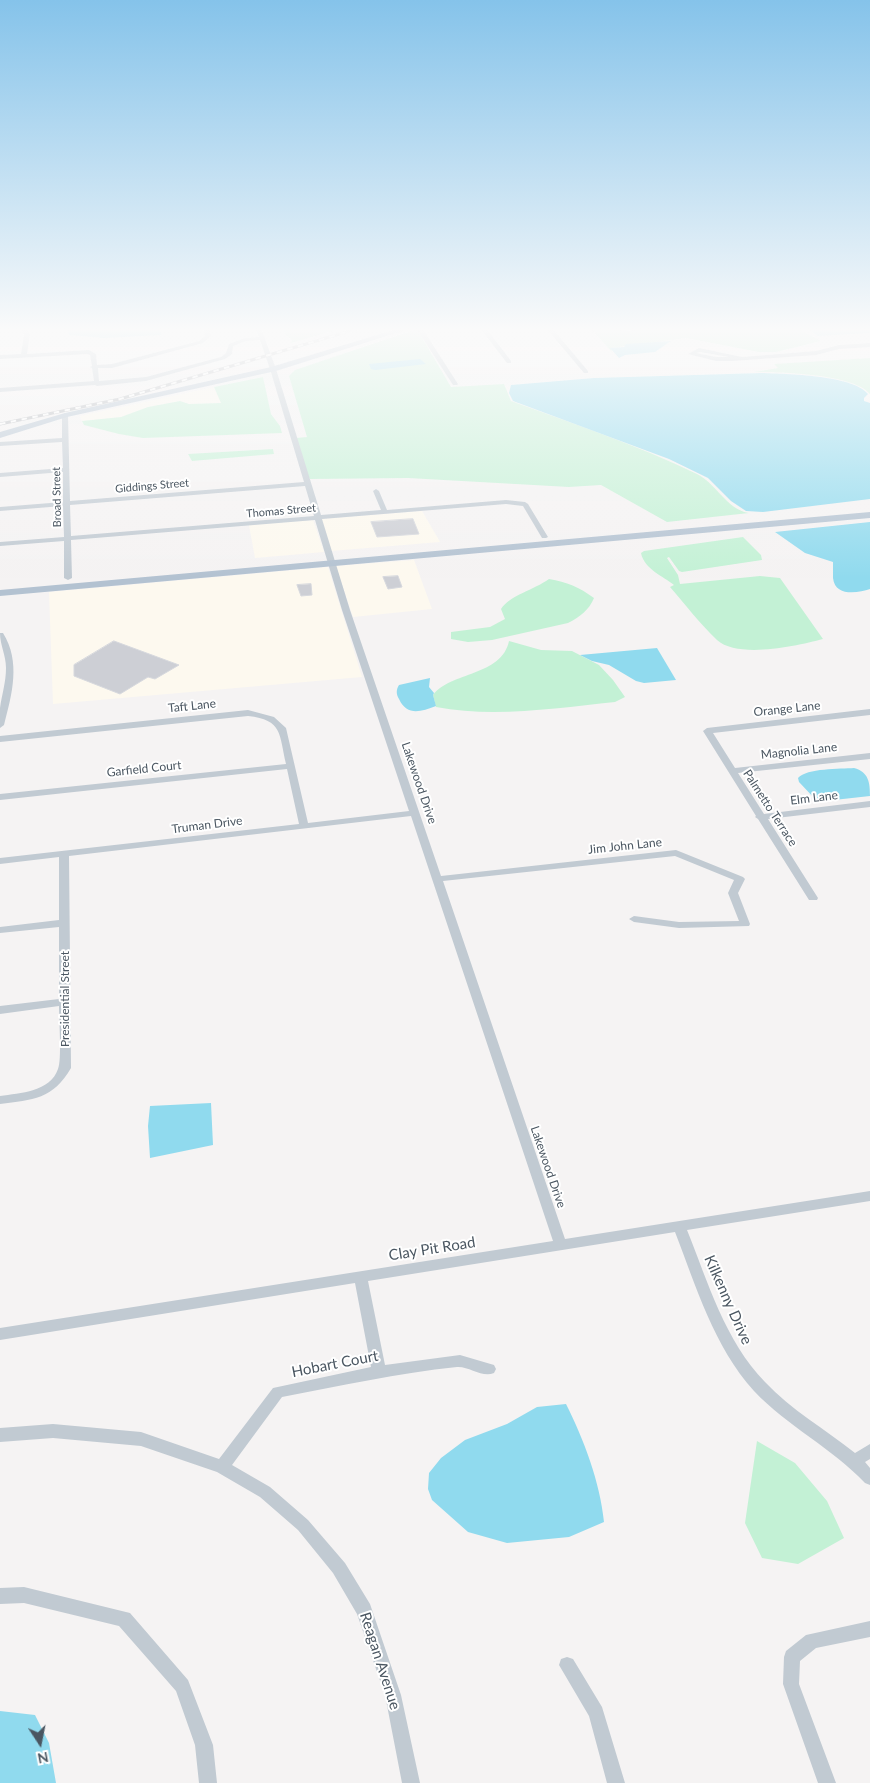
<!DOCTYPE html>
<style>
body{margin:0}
#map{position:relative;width:870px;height:1783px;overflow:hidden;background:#f5f3f3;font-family:Lato,sans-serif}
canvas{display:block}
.north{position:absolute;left:15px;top:1718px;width:50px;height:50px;-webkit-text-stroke:4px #fff;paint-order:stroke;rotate:169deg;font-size:14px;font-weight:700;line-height:20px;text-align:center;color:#4a5661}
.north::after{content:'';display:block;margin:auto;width:18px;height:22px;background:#4a5661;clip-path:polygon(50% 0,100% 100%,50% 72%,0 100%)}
</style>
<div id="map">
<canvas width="870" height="1783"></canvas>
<div class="north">N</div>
</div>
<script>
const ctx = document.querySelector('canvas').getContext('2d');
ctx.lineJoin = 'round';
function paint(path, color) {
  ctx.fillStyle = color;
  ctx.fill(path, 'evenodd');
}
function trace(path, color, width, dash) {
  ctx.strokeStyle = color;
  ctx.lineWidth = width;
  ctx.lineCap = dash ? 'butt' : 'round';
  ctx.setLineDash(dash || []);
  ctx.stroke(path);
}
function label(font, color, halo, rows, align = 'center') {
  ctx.font = font + ' Lato,sans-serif';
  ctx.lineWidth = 4;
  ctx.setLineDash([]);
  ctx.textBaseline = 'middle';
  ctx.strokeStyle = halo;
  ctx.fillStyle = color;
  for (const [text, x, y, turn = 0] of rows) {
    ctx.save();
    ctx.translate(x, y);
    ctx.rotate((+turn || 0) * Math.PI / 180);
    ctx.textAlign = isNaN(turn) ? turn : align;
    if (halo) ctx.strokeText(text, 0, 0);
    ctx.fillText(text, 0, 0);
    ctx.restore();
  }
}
paint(new Path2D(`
 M214,387L222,403L189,404L180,401L148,407L121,417L102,419L82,421L80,416Z
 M422,511L440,542L331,551L321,519Z
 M313,520L324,552L255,558L249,525Z
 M414,560L432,609L353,617L336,566Z
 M328,567L362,677L53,704L49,592Z`), '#fdf9ef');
paint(new Path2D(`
 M283,328H343L291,343L292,340L285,334Z
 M590,328H610L624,331L665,328H797L821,341L776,352H759L686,338L611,348L612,352Z
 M417,329L451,387L504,384L511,401C574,424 637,445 697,474C716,483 727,510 749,513L667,522L601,485L569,487L408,478L310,479L307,475L296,438L307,437L289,376L295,370Z
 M870,358V394C854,374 780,372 754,372L778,368L774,364Z
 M263,377L271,414L280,426L282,433L143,438L119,434L84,425L82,421L121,417L148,407L180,401L189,404L221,403L214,387Z
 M273,449L274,454L192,461L188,454Z
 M743,537L761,555L762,560L682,572L679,571L669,557L667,558L678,575L680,584L760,576L780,578L823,639C797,646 738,659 717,640C700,624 685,604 670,587L674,585C663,576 644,569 641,553L644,551Z
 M549,579C567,582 579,587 594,598C589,610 580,617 568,623L492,640L468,642L451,639V632L490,627L505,619L501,609C510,595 534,590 549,579Z
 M509,641L541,650L572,651L599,665L613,680L625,697L615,702C558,708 493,718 436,707L433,695C450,672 502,676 509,641Z
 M757,1441L795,1463L827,1501L844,1538L798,1564L762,1558L745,1523Z`), '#c3f1d5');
paint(new Path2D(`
 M68,328H159L162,335L104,338L69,335Z
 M807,328H870V333L818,336Z
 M671,341L655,352L625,355L619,358L610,348L624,347L626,344Z
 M420,359L426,364L375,370L371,369L369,364Z
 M762,373C786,374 853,375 868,394L864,398V401L870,403V499L763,512L746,511L731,501L708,478L669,459L513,401L509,393L511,385L594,378Z
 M870,522V589C858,593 835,597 833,578C833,573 833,568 833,562L805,553L775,532Z
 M657,648L676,680L644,683L636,681L609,665L592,661L580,655Z
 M430,678L429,687L434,693L433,695L436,706C420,712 407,716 399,699C396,694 396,690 399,685Z
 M854,768C869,772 870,783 870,796L834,800L815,799L799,782L798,778C807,768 840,769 854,768Z
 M211,1103L213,1145L150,1158L148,1126L150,1106Z
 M566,1404C584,1440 600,1482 604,1522L569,1537L507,1543L468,1532L432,1500L428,1489L429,1473L441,1458L465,1440L507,1424L537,1407Z
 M0,1711L35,1715L49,1743L56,1783H0Z`), '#90daee');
const building = new Path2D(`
 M413,519L419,534L377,537L371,522Z
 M398,576L402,587L388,589L383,577Z
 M311,584L312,595L301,596L297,585Z
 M114,641L179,665L155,679L148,677L120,694L74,676V665Z`);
paint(building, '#cdcfd5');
trace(building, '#d7d9de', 1);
paint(new Path2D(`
 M19,328H25L30,334L27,354L89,350L96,354L97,365L112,364L199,341L205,336L203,328H209L211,336L203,343L112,368H98L99,381L146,377L221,357L226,353L229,344L245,338L259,337L255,328H261L276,369L321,515L381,510L373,491L376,489L379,491L387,510L506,500L525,502L528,504L548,537L546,538H542L523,506L506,504L322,519L350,610L441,876L676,850L743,877L745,879L738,893L750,924L749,926L679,928L634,922L629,919L634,916L679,922L739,921L728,893L734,880L675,856L443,881L565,1239L870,1191V1201L687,1230C708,1282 725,1341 765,1382C791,1410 825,1429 855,1453L870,1444V1459L865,1462L870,1468V1485L865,1483C832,1448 787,1426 754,1391C714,1347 696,1286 675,1232L368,1281L385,1365L460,1355L494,1365L496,1369L494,1373C482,1378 469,1366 457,1367C398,1373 340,1386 282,1397L232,1465L270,1487L308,1520L345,1563L370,1604L401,1695L420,1783H402L385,1695L357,1614L333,1573L298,1530L260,1497L217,1472L141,1446L53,1438L0,1442V1428L53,1424L141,1432L219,1459L273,1388L371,1367L355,1283L0,1340V1328L553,1241L411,816L69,856L71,1068C53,1099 33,1100 0,1104V1096C20,1093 50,1092 58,1069C62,1061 59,1019 59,1006L0,1014V1006L59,999V927L0,933V927L59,920V857L0,864V858L299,824L287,769L0,800V794L286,764C279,734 283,720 248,716L0,742V736L248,710L274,717L286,728L308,823L409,811L342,610L315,520L71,540L72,578L68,580L64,578V541L0,546V542L64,537L63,506L0,511V507L63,502V472L0,477V473L63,468L62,442L0,446V442L62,438V415L65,413L68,415L70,501L304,482L270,369L260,340L246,341L233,346L232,354L225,359L146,381L97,386L95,385L0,392V388L94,381L92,368L90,367L92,366L90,355L88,354L0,359V355L21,354L24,334ZM305,486L314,516L71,536L70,505Z
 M416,328H422L458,384L457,385H453Z
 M480,328H486L511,361V363H507Z
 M546,328H552L588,371V373H584Z
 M870,343V347L839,349L816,355L732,361H716L688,354L699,348L742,357L816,351L839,345ZM700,352L729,357H716L696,353Z
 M0,633H3C21,662 12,694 4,725L0,728C0,721 0,714 0,708C2,694 6,682 6,668C6,655 0,645 0,633Z
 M870,709V715L713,733L735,768L870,753V759L738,773L764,814L870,801V807L768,819L818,898L817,900H809L758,819L755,817L756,816L703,731L707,728Z
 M24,1587L130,1613L188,1680L213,1745L217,1783H199L195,1745L176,1691L119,1626L24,1603L0,1604V1588Z
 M870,1621V1637L816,1648L800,1661L799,1684L836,1783H818L783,1684L784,1657L786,1651L806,1635Z
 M567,1657L573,1659L602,1707L625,1783H607L589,1716L559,1665L561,1659Z`), '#c1cad2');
paint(new Path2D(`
 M400,328H412L276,371L67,417L0,438V432L65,413L271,367Z
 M870,512V518L0,596V590Z`), '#b3c2d1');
const rail = new Path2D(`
 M0,424L120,399L360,328`);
trace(rail, '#b5b8bd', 3);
trace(rail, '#fff', 2, [5.5]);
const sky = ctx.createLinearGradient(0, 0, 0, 578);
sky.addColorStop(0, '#85c3ea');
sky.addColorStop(0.57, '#fafafa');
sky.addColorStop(1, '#fafafa00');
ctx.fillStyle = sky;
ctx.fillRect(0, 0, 870, 578);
label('11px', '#4a5661', '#fff', [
 ["Giddings Street",152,486,-5],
 ["Broad Street",57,497,-91],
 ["Thomas Street",281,511,-5]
]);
label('12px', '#4a5661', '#fff', [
 ["Taft Lane",192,706,-6],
 ["Orange Lane",787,709,-6],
 ["Magnolia Lane",799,751,-6],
 ["Garfield Court",144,769,-6],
 ["Lakewood Drive",419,783,71],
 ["Elm Lane",814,798,-7],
 ["Palmetto Terrace",770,808,57],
 ["Truman Drive",207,825,-7],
 ["Jim John Lane",625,846,-6],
 ["Presidential Street",65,999,-90],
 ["Lakewood Drive",548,1167,71]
]);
label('15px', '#4a5661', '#fff', [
 ["Clay Pit Road",432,1249,-9],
 ["Kilkenny Drive",728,1300,66],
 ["Hobart Court",335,1364,-11],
 ["Reagan Avenue",380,1661,72]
]);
</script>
